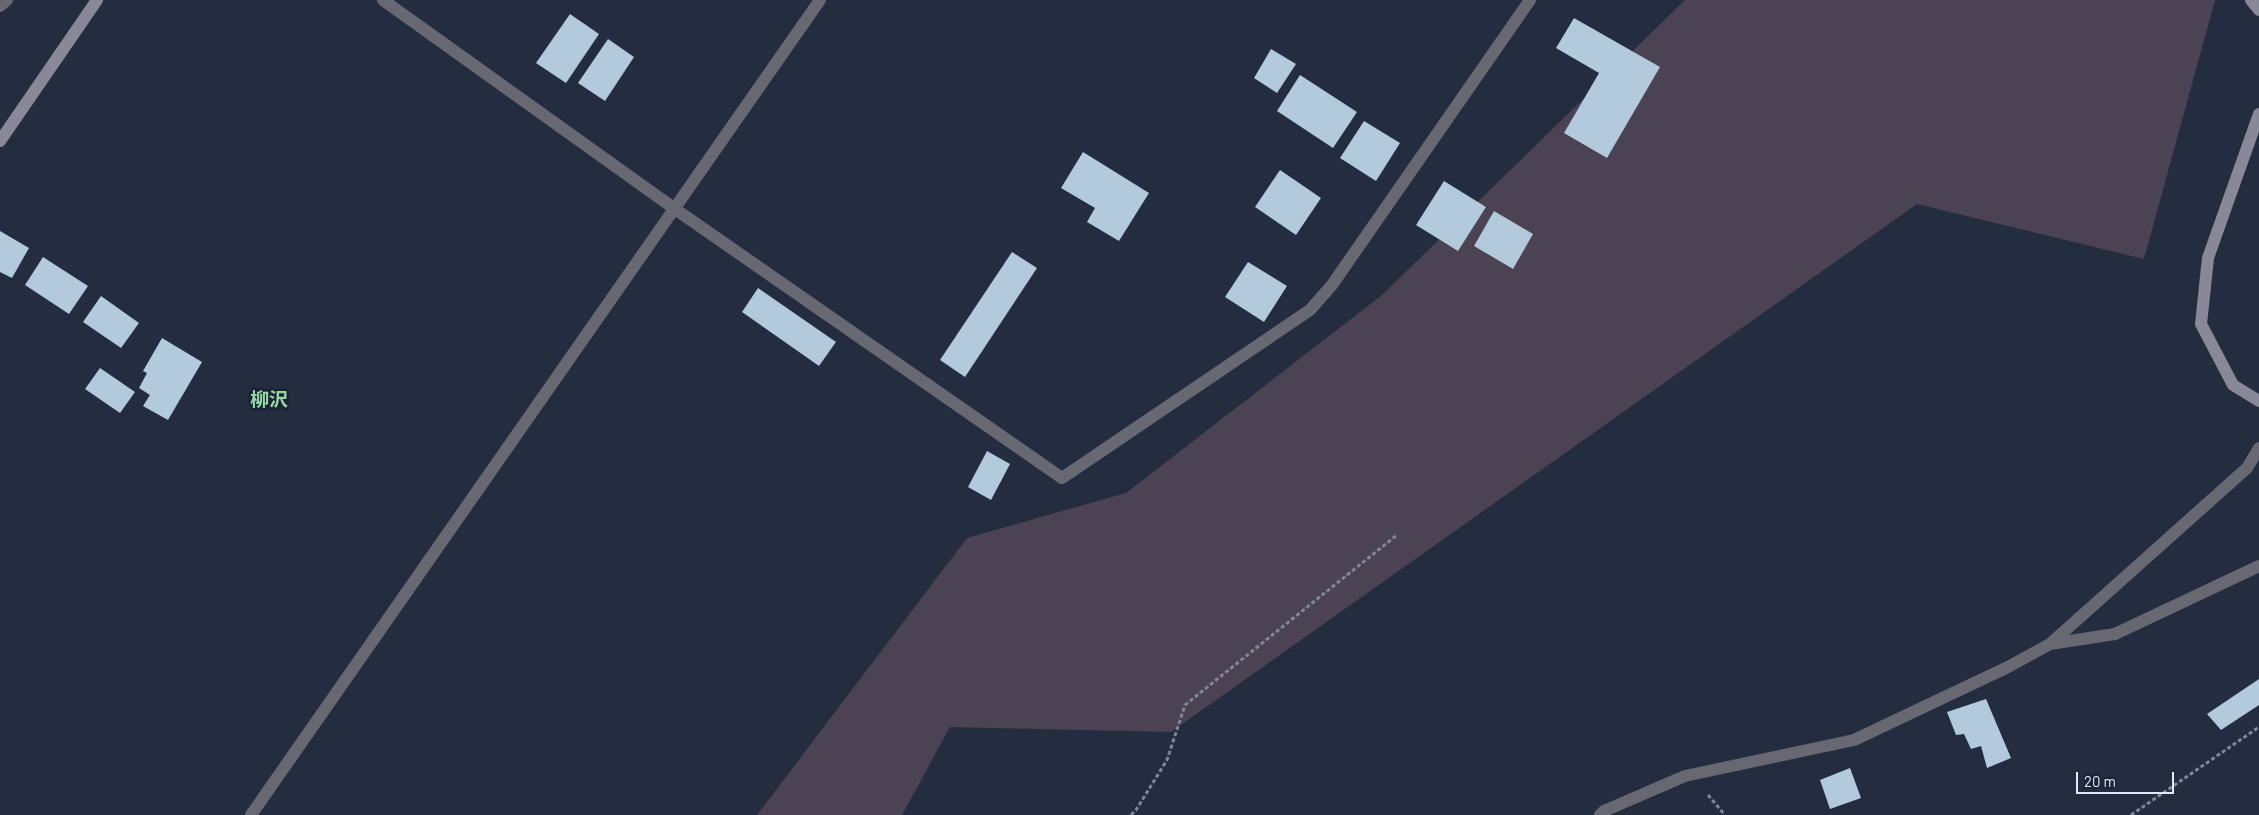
<!DOCTYPE html>
<meta charset="utf-8">
<style>
body{margin:0}
#map{position:relative;width:2259px;height:815px;overflow:hidden;background:#242d3f;font-family:Barlow,sans-serif}
canvas{display:block}
.scale{position:absolute;left:2076px;top:772px;width:98px;height:22px;box-sizing:border-box;border:2px solid #e2e8f5;border-top:0;padding-left:6px;font-size:15px;line-height:18px;white-space:nowrap;color:#e2e8f5;-webkit-text-stroke:4px #1a2335;paint-order:stroke}
</style>
<div id="map">
<canvas width="2259" height="815"></canvas>
<div class="scale">20 m</div>
</div>
<script>
const ctx = document.querySelector('canvas').getContext('2d');
ctx.lineJoin = 'round';
function paint(path, color) {
  ctx.fillStyle = color;
  ctx.fill(path, 'evenodd');
}
function trace(path, color, width, dash) {
  ctx.strokeStyle = color;
  ctx.lineWidth = width;
  ctx.lineCap = dash ? 'butt' : 'round';
  ctx.setLineDash(dash || []);
  ctx.stroke(path);
}
function label(font, color, halo, rows, align = 'center') {
  ctx.font = font + ' Barlow,"Noto Sans JP",sans-serif';
  ctx.lineWidth = 5;
  ctx.setLineDash([]);
  ctx.textBaseline = 'middle';
  ctx.strokeStyle = halo;
  ctx.fillStyle = color;
  for (const [text, x, y, turn = 0] of rows) {
    ctx.save();
    ctx.translate(x, y);
    ctx.rotate((+turn || 0) * Math.PI / 180);
    ctx.textAlign = isNaN(turn) ? turn : align;
    if (halo) ctx.strokeText(text, 0, 0);
    ctx.fillText(text, 0, 0);
    ctx.restore();
  }
}
paint(new Path2D(`
 M1685,0H2215L2144,259L1917,204L1171,732L950,727L902,815H757L967,538L1126,493L1382,295Z`), '#4b4253');
paint(new Path2D(`
 M570,14L599,34L566,83L536,63Z
 M1574,18L1660,67L1607,158L1564,133L1599,73L1556,48Z
 M608,39L634,57L605,101L578,83Z
 M1271,49L1296,64L1277,93L1254,78Z
 M1300,75L1357,112L1333,148L1277,111Z
 M1364,121L1400,143L1376,181L1340,158Z
 M1083,152L1149,193L1119,241L1087,222L1095,208L1061,188Z
 M1280,170L1321,198L1296,235L1255,207Z
 M1444,181L1486,207L1458,251L1416,225Z
 M1494,211L1533,234L1513,269L1474,246Z
 M0,231L29,248L12,278L0,272Z
 M1012,252L1037,268L965,377L940,360Z
 M43,257L88,286L69,314L25,285Z
 M1248,262L1287,286L1264,322L1225,297Z
 M758,288L836,342L819,366L742,312Z
 M101,296L139,323L121,348L83,322Z
 M162,338L202,362L168,420L143,406L150,395L139,388L147,373L143,371Z
 M100,368L135,392L120,413L85,389Z
 M987,451L1010,464L991,500L968,487Z
 M2259,679V705L2221,730L2207,714Z
 M1986,699L2011,758L1987,768L1981,746L1971,749L1964,734L1956,735L1947,712Z
 M1850,768L1861,798L1830,809L1820,780Z`), '#b2cadc');
trace(new Path2D(`
 M1708,795L1725,815
 M1131,815L1136,810L1167,760L1185,705L1397,535
 M2131,815L2259,727`), '#7f8796', 3, [4, 2.5]);
trace(new Path2D(`
 M383,0L675,209L1062,478L1310,310L1332,285L1530,0
 M0,6L7,0
 M2050,644L2115,634L2259,566
 M251,815L820,0
 M1600,815L1604,811L1685,776L1854,740L2008,667L2050,644L2247,468L2259,448`), '#686872', 12);
trace(new Path2D(`
 M2251,0L2259,10
 M2259,114L2208,258L2201,324L2233,385L2259,401
 M0,141L97,0`), '#898899', 12);
label('bold 19px', '#97d8a2', '#1a2335', [
 ["柳沢",269,400]
]);
</script>
